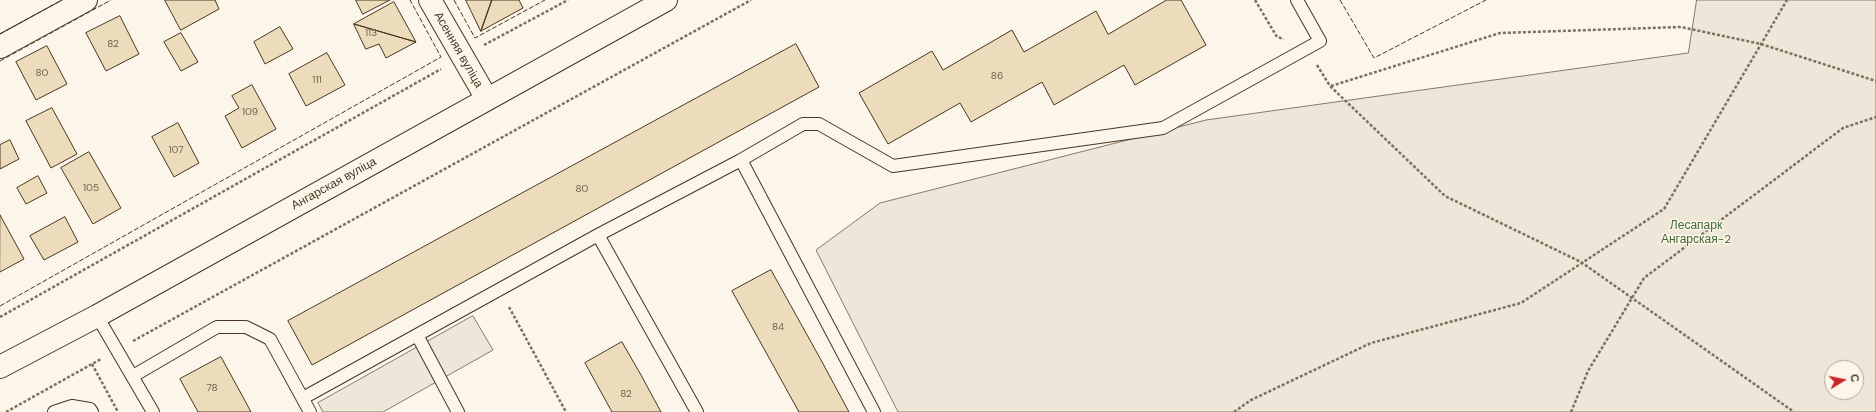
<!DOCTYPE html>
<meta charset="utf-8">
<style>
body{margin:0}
#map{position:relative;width:1876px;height:412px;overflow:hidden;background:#fbf6e9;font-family:"DM Sans",sans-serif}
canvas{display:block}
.north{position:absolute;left:1824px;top:360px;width:40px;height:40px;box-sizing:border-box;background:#fbf6e9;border:1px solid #b4a999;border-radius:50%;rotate:80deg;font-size:11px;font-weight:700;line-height:16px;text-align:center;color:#4a3520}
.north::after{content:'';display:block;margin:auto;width:14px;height:18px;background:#c62828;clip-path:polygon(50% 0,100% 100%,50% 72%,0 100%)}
</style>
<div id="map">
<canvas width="1876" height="412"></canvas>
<div class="north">С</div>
</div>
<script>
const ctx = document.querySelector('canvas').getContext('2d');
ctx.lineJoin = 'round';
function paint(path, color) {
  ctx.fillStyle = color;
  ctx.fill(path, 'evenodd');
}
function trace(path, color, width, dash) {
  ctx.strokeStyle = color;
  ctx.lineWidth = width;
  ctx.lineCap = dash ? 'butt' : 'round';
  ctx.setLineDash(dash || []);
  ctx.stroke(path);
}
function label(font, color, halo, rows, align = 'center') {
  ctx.font = font + ' "DM Sans",sans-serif';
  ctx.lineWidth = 3;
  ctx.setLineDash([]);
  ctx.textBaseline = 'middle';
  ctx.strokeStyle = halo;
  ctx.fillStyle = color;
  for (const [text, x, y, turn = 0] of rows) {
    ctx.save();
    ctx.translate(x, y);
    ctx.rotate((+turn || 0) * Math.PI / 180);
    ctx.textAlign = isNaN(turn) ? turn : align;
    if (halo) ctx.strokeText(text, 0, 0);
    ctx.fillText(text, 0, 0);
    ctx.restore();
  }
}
const green = new Path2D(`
 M1697,0H1876V412H898L816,250L880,203L1206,120L1688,53ZM1832,368H1856V392H1832Z`);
paint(green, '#ede6d9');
trace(green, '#887966', 1);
const parking = new Path2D(`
 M473,316L493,350L383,412H323L318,403Z`);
paint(parking, '#ede7d9');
trace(parking, '#887966', 1);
const building = new Path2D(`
 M165,0H215L219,9L181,30Z
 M356,0H390L363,14Z
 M466,0H492L481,31Z
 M492,0H519L523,8L481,31Z
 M1167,0H1181L1206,45L1135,85L1124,65L1054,105L1042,82L971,122L960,103L888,144L859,93L932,51L943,70L1012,30L1024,52L1096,11L1108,34Z
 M394,2L416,42L354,24Z
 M120,16L139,54L106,71L86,33Z
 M354,24L416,42L386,58L379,44L366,49Z
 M280,27L293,49L265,64L254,42Z
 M181,33L198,62L181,71L164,42Z
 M796,44L819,87L312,365L288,321Z
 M47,46L67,84L36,100L16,62Z
 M327,53L345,85L306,106L289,74Z
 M252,85L276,129L242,148L225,116L239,108L232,96Z
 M52,108L77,154L51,168L26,121Z
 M178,123L199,163L174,177L152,137Z
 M10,140L19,159L0,169V145Z
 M89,152L121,208L93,224L61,168Z
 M38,176L47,193L26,204L17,188Z
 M0,215L24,259L0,272Z
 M65,217L78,242L44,260L30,236Z
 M771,270L821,360L849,412H799L732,291Z
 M622,342L641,375L661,412H612L585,363Z
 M221,357L243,397L251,412H198L180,379Z`);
paint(building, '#ecdcbc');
trace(building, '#4a3520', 1);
const lane = new Path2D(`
 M741,160L874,412
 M598,235L697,412
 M97,316L153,412
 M417,335L458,412
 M133,376L217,327H246L270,339L310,412
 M303,398L598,235L741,160L803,124H819L893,166L1163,128L1320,41L1297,0
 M54,412L72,406L90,409L92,412`);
const street = new Path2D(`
 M430,0L487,99
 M0,47L86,0`);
const secondary = new Path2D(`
 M0,367L97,316L666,0`);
trace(lane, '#4a3520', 14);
trace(street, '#4a3520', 24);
trace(secondary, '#4a3520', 24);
trace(new Path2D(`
 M1255,0L1277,37L1284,39
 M484,45L568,0
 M1317,65L1330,86L1445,196L1581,262L1794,412
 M1331,86L1500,33L1681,27L1761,44L1876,81
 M509,307L566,412
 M0,317L441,69
 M133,341L751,0
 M92,364L118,412
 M6,412L101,359
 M1234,412L1251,400L1371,343L1521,303L1664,209L1787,0
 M1571,412L1588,371L1644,278L1843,128L1876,117`), '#7f6f5c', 2.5, [3, 2]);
trace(lane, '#fbf6e9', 12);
trace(street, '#fbf6e9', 22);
trace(secondary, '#fbf6e9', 22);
trace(new Path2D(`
 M454,0L475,38L545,0
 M1340,0L1374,58L1486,0
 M0,34L62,0
 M0,61L111,0
 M0,306L441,57L410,0`), '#4a3520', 1, [5, 2]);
label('10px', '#725f47', null, [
 ["113",371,33],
 ["82",113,44],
 ["80",42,73],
 ["86",997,76],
 ["111",317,80],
 ["109",250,112],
 ["107",176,150],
 ["105",91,188],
 ["80",582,189],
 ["84",778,327],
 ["78",212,388],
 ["82",626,394]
]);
label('12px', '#4a3520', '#fbf6e9', [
 ["Асенняя вуліца",458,50,60],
 ["Ангарская вуліца",334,184,-29]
]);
label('12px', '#436837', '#fbf6e9', [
 ["Лесапарк",1696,226],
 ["Ангарская-2",1696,240]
]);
</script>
